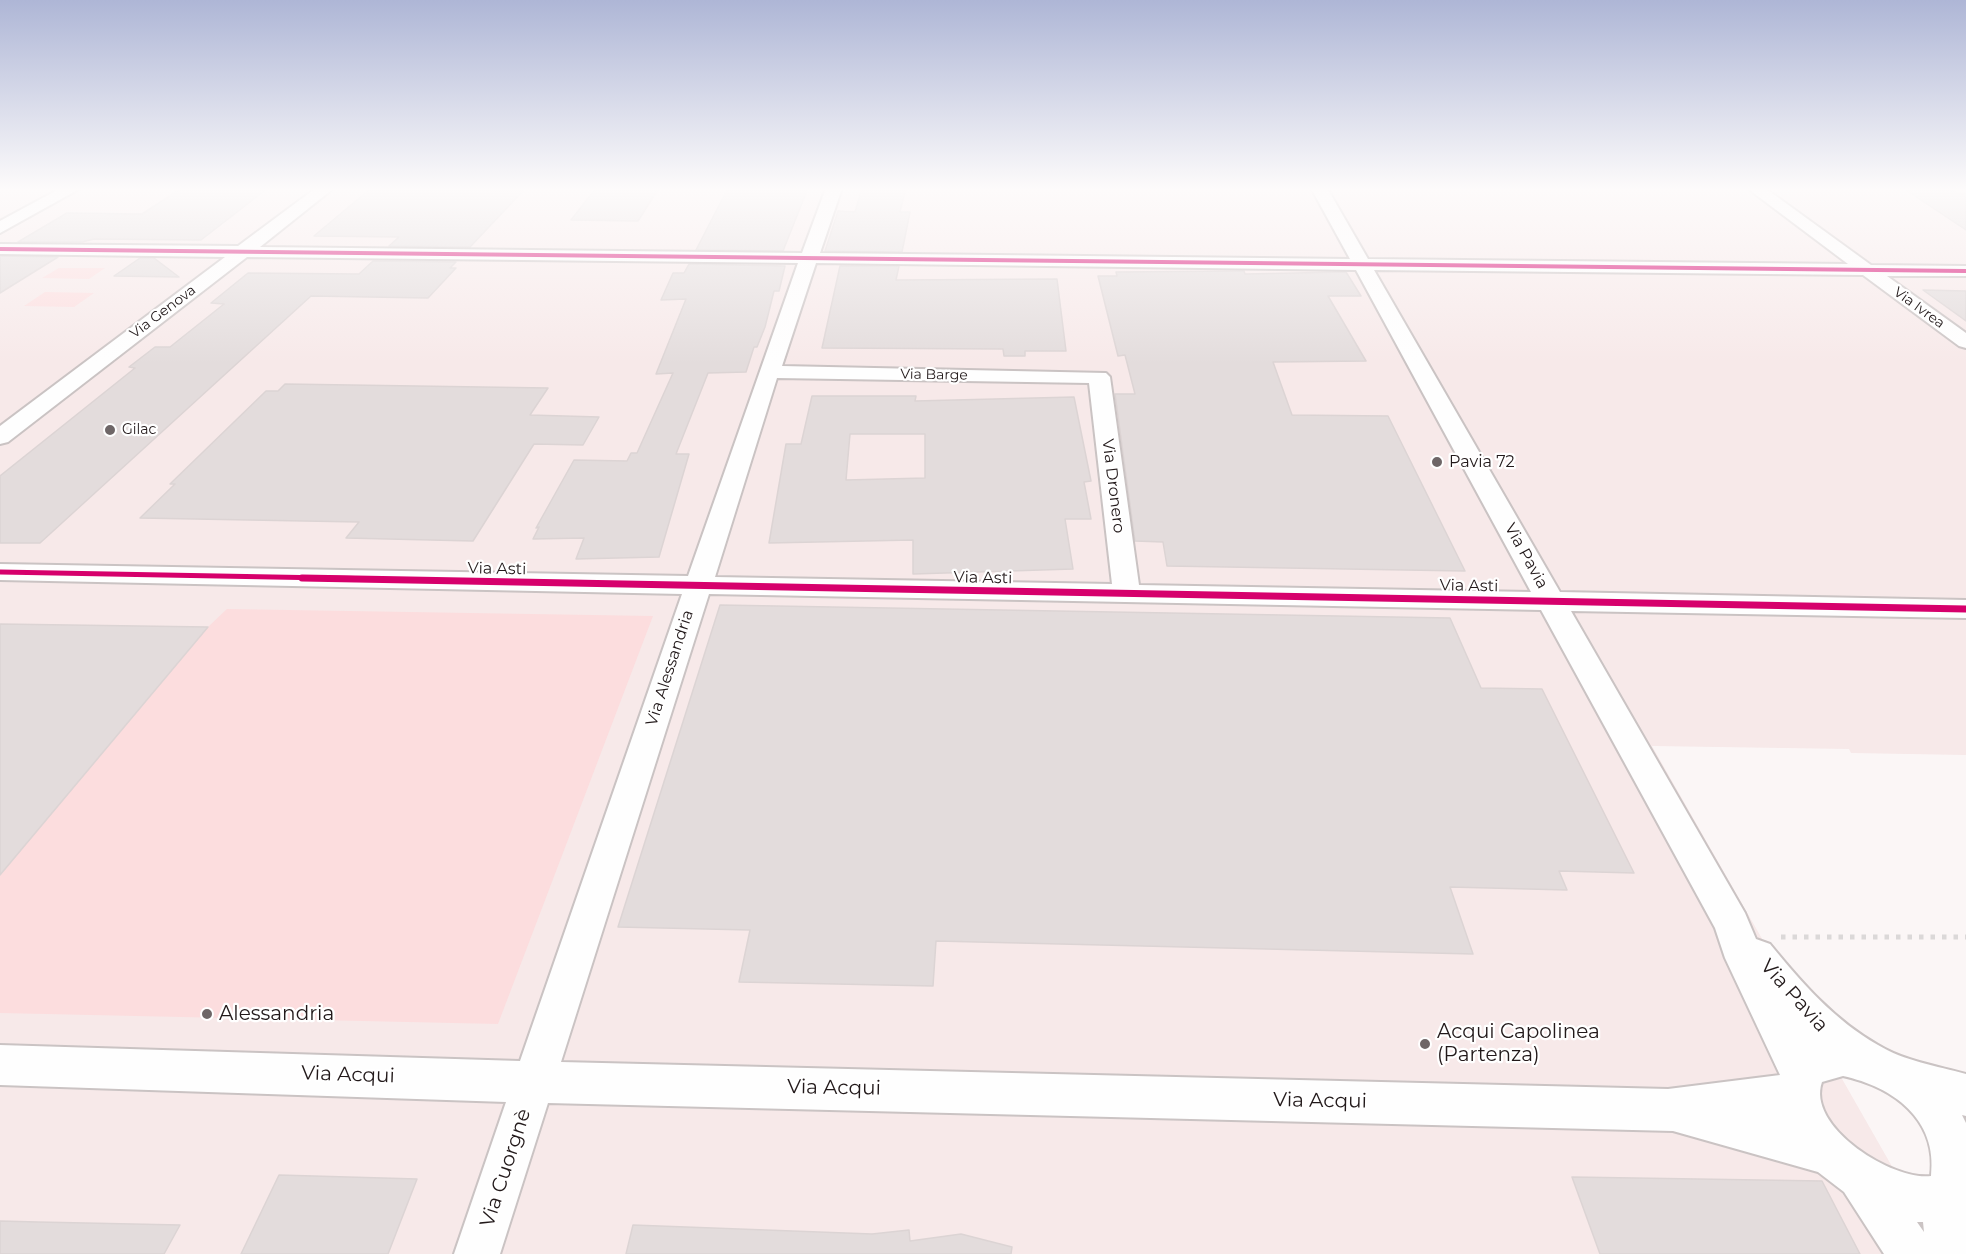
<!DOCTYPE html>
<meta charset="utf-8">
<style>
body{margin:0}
canvas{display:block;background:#fbf6f6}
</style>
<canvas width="1966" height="1254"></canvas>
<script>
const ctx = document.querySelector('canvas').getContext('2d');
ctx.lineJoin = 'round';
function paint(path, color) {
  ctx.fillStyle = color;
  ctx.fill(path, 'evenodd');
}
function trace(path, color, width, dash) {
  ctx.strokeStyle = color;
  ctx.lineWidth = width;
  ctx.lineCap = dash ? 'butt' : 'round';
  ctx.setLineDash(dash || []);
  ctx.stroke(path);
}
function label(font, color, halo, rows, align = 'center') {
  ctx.font = font + ' Montserrat,sans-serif';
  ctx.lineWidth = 4.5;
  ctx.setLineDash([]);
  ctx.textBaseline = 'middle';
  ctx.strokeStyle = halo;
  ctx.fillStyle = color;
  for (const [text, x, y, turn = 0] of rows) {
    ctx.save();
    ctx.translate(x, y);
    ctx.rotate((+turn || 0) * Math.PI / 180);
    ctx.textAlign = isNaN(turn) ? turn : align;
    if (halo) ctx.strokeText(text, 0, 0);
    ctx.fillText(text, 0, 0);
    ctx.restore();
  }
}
paint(new Path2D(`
 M0,188H1966V755L1851,753L1849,749L1652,746L1942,1254H0Z`), '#f7e9e9');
paint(new Path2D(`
 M59,268H105L89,279L42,278Z
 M45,292L94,293L74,307L24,306Z
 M227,609L653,616L498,1024L0,1013V875L208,627Z`), '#fcddde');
const building = new Path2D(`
 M182,188H268L201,240L94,239L82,242H18L67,213L142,214Z
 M596,188H659L638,221L571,220Z
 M728,188H808L783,251L696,250Z
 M862,188H906L900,212H910L902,252L825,251L838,211L855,212Z
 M1903,188H1948L1958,194H1966V230Z
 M370,189H419L523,191L470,247L389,246L399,237L314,236Z
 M0,256L58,257L0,293Z
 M140,258H154L179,277L114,276Z
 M373,261L456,262L450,268H456L428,298L311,296L40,543H0V476L135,368L129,367L155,347H170L224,304L211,303L248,273L359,274Z
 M689,264L785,266L779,291H774L765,327L757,347H754L746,372L708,373L676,454H689L659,557L576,559L584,538L533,539L539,527L536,528L574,460L627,461L631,453H637L673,373L656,374L686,299L661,300L673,273H684Z
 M840,266H899L896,280L1057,279L1066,351H1025V356H1004L1003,349L822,348Z
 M1238,271H1244L1245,274L1346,272L1361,296H1328L1366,361L1273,362L1292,415L1388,416L1465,571L1167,566L1163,542L1135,541L1115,394H1135L1125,355L1118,356L1098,276H1117L1116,272Z
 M1923,290L1966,291V321Z
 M285,384L548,388L530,415L599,417L583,445L534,444L473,541L346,538L359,522L140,518L175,484H170L266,391H278Z
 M812,396H916L915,401L1074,397L1091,481L1084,482L1091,519H1065L1073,569L913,574V540L769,543L786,444H801ZM850,434H925V478L846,480Z
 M720,605L1450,618L1481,688L1542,689L1634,873L1559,871L1567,890L1450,887L1473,954L936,941L933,986L739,982L750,930L618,927Z
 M0,624L208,627L0,875Z
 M279,1175L417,1179L388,1254H241Z
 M1572,1177L1822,1181L1860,1254H1600Z
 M0,1221L38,1222L180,1225L164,1254H0Z
 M633,1225L872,1234L909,1230L910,1241L961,1234L1012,1247L1011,1254H626Z`);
paint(building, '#e3dcdc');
trace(building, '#dcd4d4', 1.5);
const minor = new Path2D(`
 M61,188H81L0,233V221Z
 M316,188H334L260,247L802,253L826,188H842L820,253L1350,259L1311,188H1327L1368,259L1848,264L1747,188H1765L1871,265L1966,266V276H1887L1966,333V348L1959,346L1863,275L1374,270L1560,592L1966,600V618L1571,611L1745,913L1756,939L1770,944C1802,983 1834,1020 1878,1045C1904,1061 1937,1066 1966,1074V1116L1962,1115L1966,1123V1254H1884L1844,1192L1818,1172L1673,1131L548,1103L500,1254H454L506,1102L0,1085V1045L520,1061L682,594L0,580V564L688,576L798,263L247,257L8,442L0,444V426L225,257L0,254V244L238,246ZM816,263L1356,270L1531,592L1139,585L1110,377L1106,373L782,366ZM777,378L1089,383L1112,584L715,577ZM709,594L1541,610L1715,928L1725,958L1780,1075L1668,1089L561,1062ZM1843,1076C1893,1087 1938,1119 1931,1176C1893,1181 1806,1127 1822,1082ZM1917,1222H1923L1924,1232Z`);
trace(minor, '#cac3c3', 4);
trace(new Path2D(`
 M1781,937H1966`), '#dbd8d8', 5, [4.5, 7]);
paint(minor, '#fefefe');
trace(new Path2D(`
 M0,249L1966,271`), '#d6006c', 4);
trace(new Path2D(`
 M0,572L382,579`), '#d6006c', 5);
trace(new Path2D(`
 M302,578L1966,609`), '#d6006c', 7);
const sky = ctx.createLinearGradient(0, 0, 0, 364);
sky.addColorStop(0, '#aeb6d6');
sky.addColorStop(0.52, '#fdfbfb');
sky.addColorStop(1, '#fdfbfb00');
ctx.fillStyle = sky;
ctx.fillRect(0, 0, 1966, 364);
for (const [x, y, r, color] of [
 [110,430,6,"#6e6667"],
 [1437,462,6,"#6e6667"],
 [207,1014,6,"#6e6667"],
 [1425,1044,6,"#6e6667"]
]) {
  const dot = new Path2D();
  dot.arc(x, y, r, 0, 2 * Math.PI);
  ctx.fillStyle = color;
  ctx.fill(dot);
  trace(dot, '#fff', 2);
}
label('14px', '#22191a', '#fff', [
 ["Via Ivrea",1919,308,36],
 ["Via Genova",163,312,-37],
 ["Via Barge",934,375,1]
]);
label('14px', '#22191a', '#fff', [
 ["Gilac",122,430]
], 'left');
label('16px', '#22191a', '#fff', [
 ["Pavia 72",1449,462]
], 'left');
label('16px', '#22191a', '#fff', [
 ["Via Dronero",1113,486,83],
 ["Via Pavia",1526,556,61],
 ["Via Asti",497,569,1],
 ["Via Asti",983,578,1],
 ["Via Asti",1469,586,1],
 ["Via Alessandria",670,668,-72]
]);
label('20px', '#22191a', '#fff', [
 ["Via Pavia",1794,996,48],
 ["Via Acqui",348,1075,2],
 ["Via Acqui",834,1088,1],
 ["Via Acqui",1320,1101,1],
 ["Via Cuorgnè",506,1168,-72]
]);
label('20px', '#22191a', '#fff', [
 ["Alessandria",219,1014],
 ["Acqui Capolinea",1437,1032],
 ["(Partenza)",1437,1055]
], 'left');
</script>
